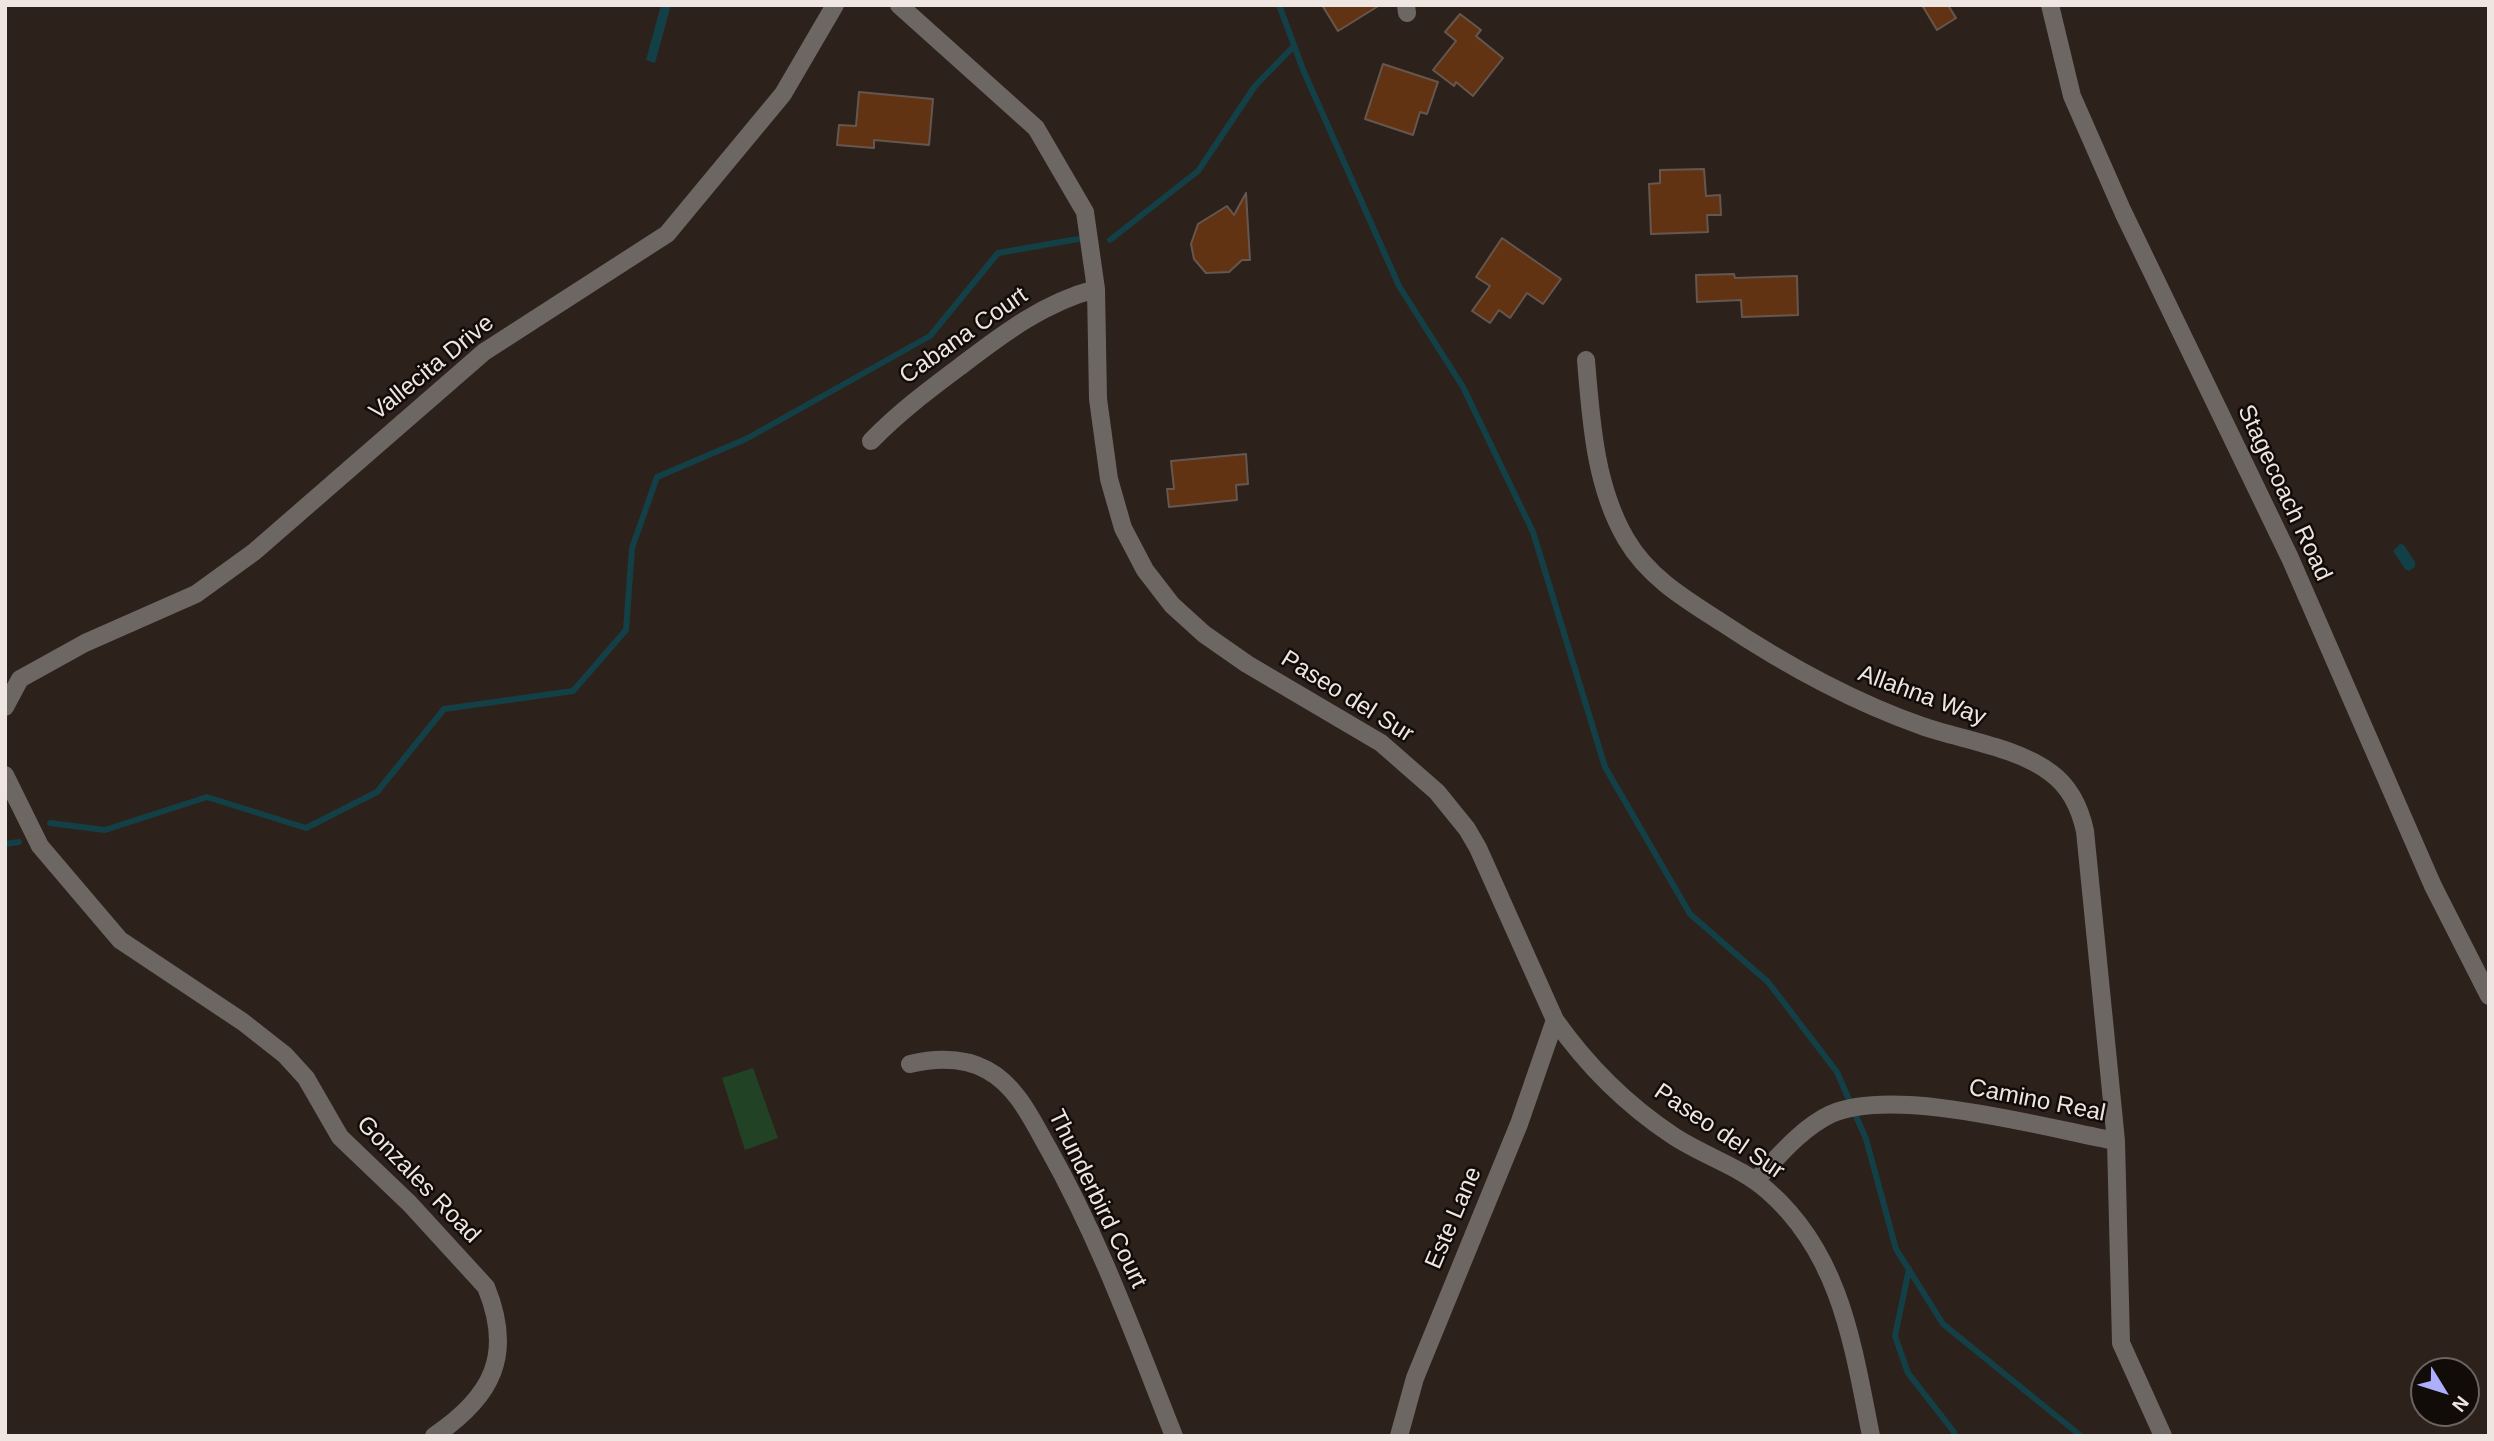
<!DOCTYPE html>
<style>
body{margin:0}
#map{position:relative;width:2494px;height:1441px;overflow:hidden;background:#2d211b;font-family:Helvetica,sans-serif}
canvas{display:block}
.frame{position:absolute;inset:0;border:7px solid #efe6e2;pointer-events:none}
.north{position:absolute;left:2410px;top:1357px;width:70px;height:70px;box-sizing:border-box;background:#120c09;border:2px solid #6a6360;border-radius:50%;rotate:128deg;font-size:19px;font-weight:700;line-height:28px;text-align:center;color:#efe6e2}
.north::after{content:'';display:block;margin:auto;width:24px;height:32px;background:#acaffb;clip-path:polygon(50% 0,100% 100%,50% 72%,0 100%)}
</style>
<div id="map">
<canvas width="2494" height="1441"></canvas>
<div class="frame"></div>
<div class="north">N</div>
</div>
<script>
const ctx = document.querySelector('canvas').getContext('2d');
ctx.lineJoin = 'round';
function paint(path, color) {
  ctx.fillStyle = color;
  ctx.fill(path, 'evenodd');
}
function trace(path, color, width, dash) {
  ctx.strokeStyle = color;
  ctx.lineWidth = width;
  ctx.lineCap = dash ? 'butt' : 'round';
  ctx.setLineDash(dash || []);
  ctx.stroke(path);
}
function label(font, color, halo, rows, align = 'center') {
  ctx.font = font + ' Helvetica,sans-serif';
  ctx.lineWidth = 5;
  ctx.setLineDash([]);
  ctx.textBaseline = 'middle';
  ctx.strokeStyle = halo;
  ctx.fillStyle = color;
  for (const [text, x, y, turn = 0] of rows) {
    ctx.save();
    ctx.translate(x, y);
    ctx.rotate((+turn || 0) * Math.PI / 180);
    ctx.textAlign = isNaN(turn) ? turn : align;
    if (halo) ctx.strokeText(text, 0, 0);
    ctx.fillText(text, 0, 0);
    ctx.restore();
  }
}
paint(new Path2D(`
 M753,1068L778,1138L745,1150L722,1078Z`), '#214224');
paint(new Path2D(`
 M661,5H671L655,63L646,60Z
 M2400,544L2404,545L2415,562V567L2409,571L2405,569L2393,551Z`), '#134046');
trace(new Path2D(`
 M1279,5L1304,72L1399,286L1463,387L1533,532L1605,767L1690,914L1768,982L1837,1072L1866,1139L1896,1249L1943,1324L2081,1436
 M1110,240L1198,171L1255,86L1294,46
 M50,823L105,830L207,797L306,828L377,792L444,709L573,691L626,630L632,548L657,477L746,439L930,336L998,253L1078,239
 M5,844L19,842
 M1909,1269L1895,1336L1908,1373L1954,1432V1436`), '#134046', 6);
const building = new Path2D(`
 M1322,5H1380L1338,31Z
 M1922,5H1948L1956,18L1937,30Z
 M1460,14L1481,30L1476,36L1503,58L1473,96L1456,82L1454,86L1433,70L1456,41L1445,32Z
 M1383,64L1438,82L1427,114L1420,112L1413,135L1365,119Z
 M859,92L933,99L929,145L874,140V148L837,145L839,125L856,126Z
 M1704,169L1706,196L1720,195L1721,215H1707L1708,232L1651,234L1649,184L1660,183V170Z
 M1246,193L1250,260H1242L1229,272L1206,273L1194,259L1191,244L1198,224L1227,206L1234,215Z
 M1502,238L1561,279L1543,304L1527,293L1510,318L1499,310L1490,323L1472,311L1490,286L1476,277Z
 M1734,274L1735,278L1797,276L1798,315L1742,317L1741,300L1697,302L1696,275Z
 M1246,454L1248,484L1236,485L1237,500L1169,507L1167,489H1174L1171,461Z`);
paint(building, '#623313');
trace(building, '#65574f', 2);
trace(new Path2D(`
 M899,5L1036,128L1085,212L1096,289L1098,399L1109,479L1123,528L1145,570L1172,605L1204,634L1247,664L1381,743L1437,792L1467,829L1478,848L1555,1020C1586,1064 1627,1105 1672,1135C1703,1156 1740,1166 1768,1191C1841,1255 1853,1346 1871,1436
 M1406,5L1407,13
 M2050,5L2072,96L2123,212L2290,558L2433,886L2489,996
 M1586,360C1591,421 1595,486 1626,539C1648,577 1685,599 1721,622C1784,664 1851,701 1922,726C1962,740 2017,747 2051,773C2070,787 2080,808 2085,831L2116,1141L2121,1343L2163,1436
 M871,441C899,412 930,389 962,365C1004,333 1045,302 1096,289
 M5,707L20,679L85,643L196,594L254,552L484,352L667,234L783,94L835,5
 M5,775L40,846L120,940L243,1022L285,1055L306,1078L340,1137L410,1204L486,1287C514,1355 492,1397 434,1436
 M910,1064C936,1058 963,1057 987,1070C1017,1086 1032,1120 1048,1148C1100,1240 1135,1338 1174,1436
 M1755,1181C1777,1158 1801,1128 1831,1114C1896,1086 2045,1128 2116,1141
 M1399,1436L1415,1378L1519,1124L1555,1020`), '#6d6763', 18);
label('24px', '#efe6e2', '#120c09', [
 ["Cabana Court",964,336,-35],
 ["Vallecita Drive",432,368,-39],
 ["Stagecoach Road",2284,493,65],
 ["Allahna Way",1922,696,20],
 ["Paseo del Sur",1347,697,32],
 ["Camino Real",2037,1101,11],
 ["Paseo del Sur",1719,1132,34],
 ["Gonzales Road",418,1180,46],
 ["Thunderbird Court",1097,1199,64],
 ["Este Lane",1454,1218,-67]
]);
</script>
